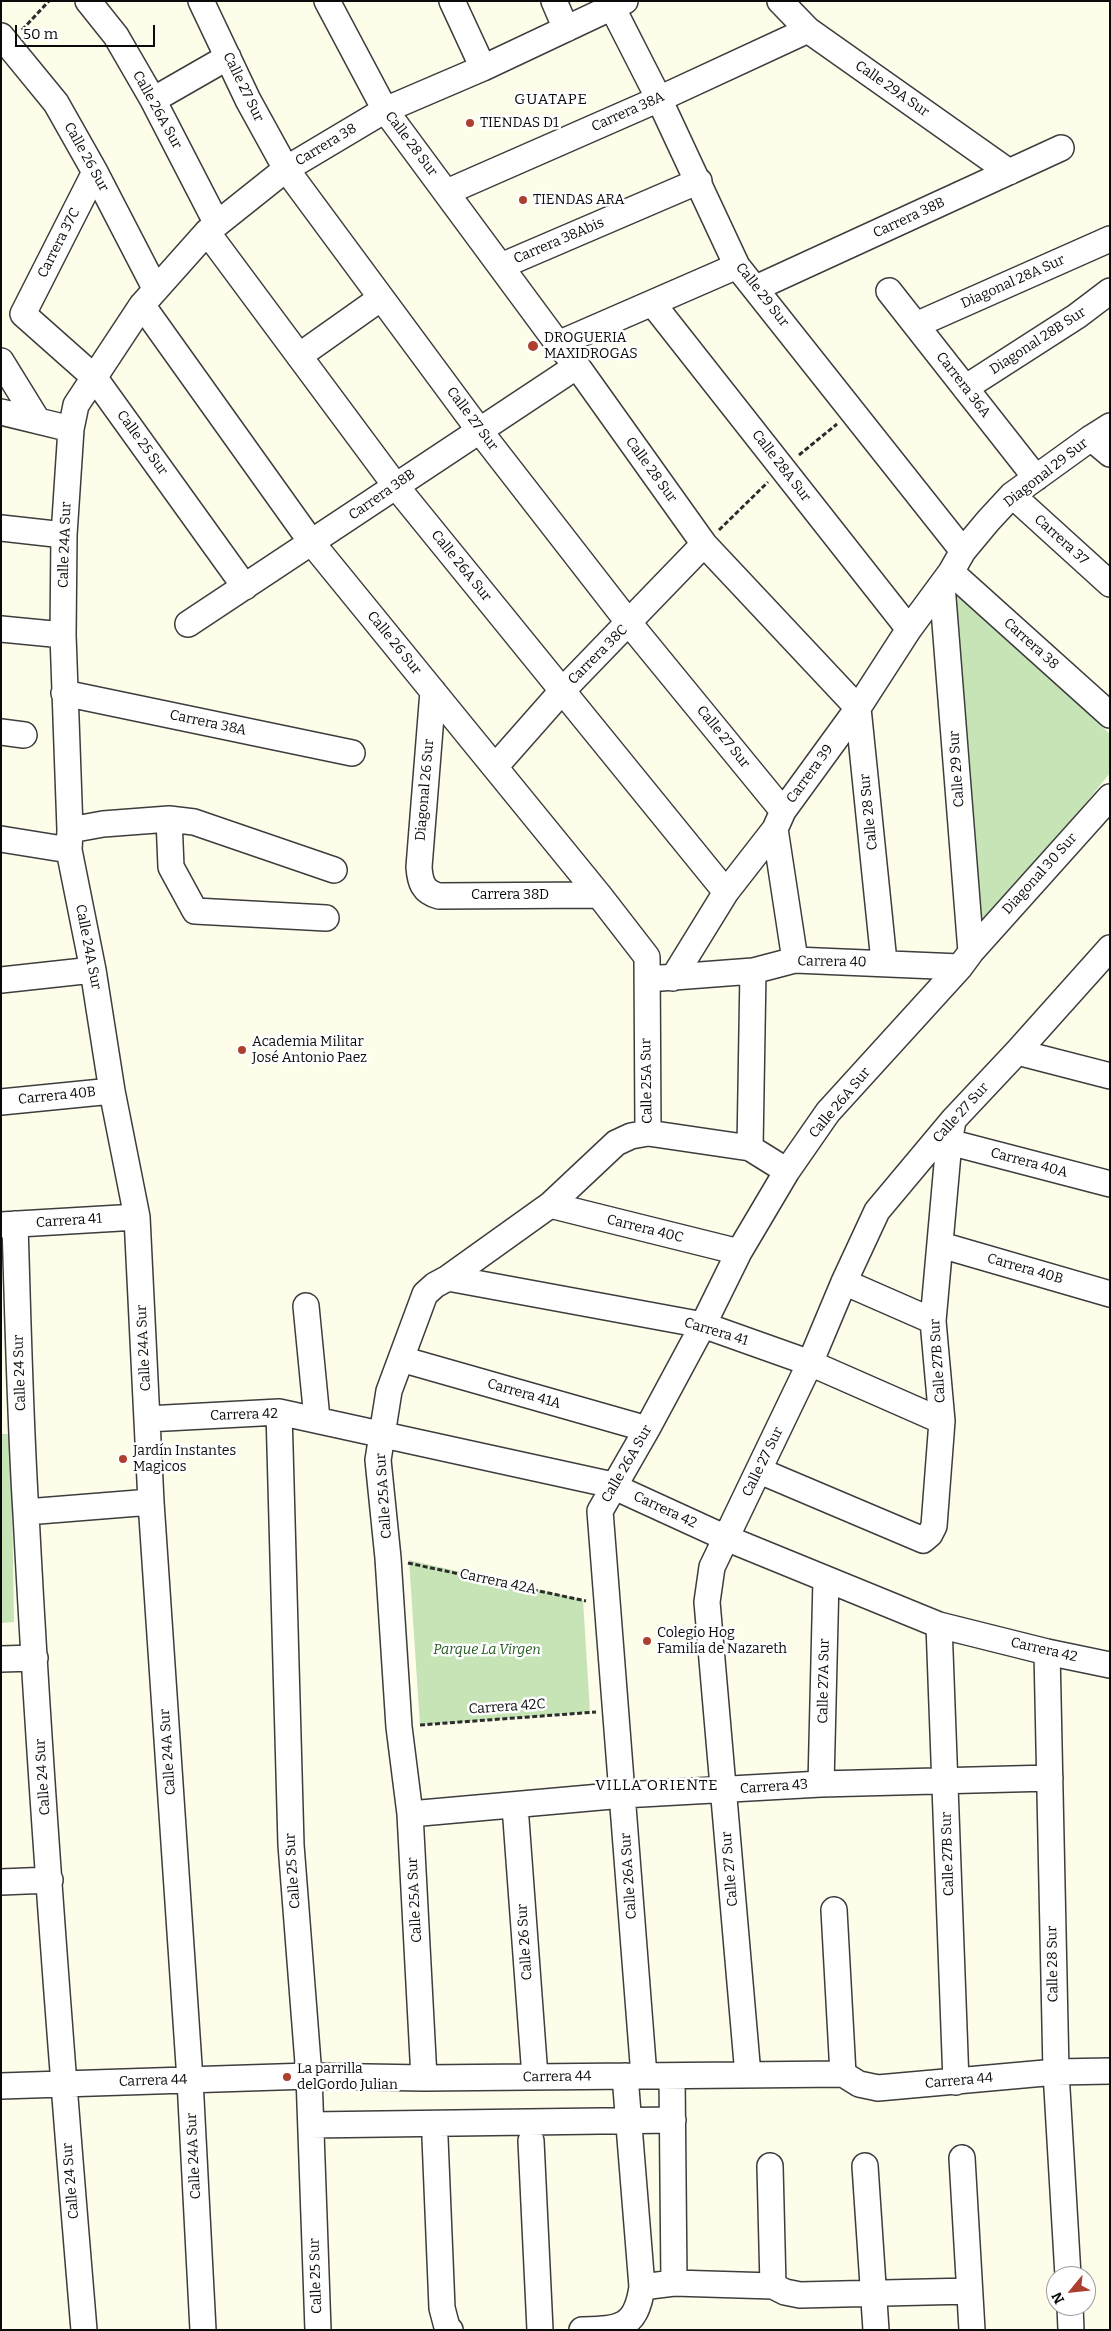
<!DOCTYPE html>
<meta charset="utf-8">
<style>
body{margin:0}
#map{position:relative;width:1111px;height:2331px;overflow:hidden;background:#fdfdea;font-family:Bitter,serif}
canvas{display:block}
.frame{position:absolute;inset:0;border:2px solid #0a0a0a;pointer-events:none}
.north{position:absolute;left:1046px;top:2266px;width:50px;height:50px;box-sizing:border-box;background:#fff;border:1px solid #9d9d9d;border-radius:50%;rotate:242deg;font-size:14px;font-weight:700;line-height:20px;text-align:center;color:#0a0a0a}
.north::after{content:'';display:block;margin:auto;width:18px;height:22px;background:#ad3f2f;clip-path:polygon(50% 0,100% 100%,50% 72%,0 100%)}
.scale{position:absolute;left:15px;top:25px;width:140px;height:22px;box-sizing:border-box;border:2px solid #0a0a0a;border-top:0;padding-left:6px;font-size:15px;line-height:18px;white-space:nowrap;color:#0a0a0a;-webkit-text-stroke:4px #fff;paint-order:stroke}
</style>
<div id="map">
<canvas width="1111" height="2331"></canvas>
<div class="frame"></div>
<div class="north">N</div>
<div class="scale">50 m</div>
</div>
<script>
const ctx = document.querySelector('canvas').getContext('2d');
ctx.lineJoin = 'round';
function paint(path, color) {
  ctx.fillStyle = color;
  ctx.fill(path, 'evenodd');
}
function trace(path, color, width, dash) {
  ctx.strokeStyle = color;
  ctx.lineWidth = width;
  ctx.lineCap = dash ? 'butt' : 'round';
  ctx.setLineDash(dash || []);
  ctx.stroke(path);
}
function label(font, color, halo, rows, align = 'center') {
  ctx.font = font + ' Bitter,serif';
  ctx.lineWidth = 5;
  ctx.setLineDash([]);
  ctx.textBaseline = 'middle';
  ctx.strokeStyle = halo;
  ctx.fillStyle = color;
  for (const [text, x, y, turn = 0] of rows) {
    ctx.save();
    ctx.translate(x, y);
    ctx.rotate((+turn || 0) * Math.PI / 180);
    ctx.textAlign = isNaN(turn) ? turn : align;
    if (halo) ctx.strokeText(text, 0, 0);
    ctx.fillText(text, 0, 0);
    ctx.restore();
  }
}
paint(new Path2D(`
 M953,588L1110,734V773L978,937Z
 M1,1434H11L14,1622L1,1623Z
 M409,1560L583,1600L590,1712L420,1725Z`), '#c7e4b7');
const minor = new Path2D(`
 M88,1L116,36L153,100L217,224
 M201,1L248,100L286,169L479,430L629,623L783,811
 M327,1L385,110L558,344L577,366L704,544L858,708L884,962
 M452,1L483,68
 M554,1L566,29
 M609,1L659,99L737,266L963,551
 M780,1L808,30L1009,172
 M1,36L56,103L95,172L155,288
 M153,100L228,57
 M95,172L23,314L94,377L245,587
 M447,192L659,99L808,30
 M207,232L395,485L726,892
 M501,266L699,181
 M756,288L1061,148
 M889,291L1036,478
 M653,304L909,629
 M142,305L312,543L599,895L647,957L648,1133
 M916,325L1110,239
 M558,344L737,266
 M299,356L381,298
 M1,361L38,421
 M965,388L1077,316L1110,291
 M1,412L71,429
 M1091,438L1110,454
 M1012,495L1110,584
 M1,528L64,535
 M951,572L1110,715
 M942,585L971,952
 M188,624L577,366
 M1,629L63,635
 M433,691L419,867C420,882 423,892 439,896L599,895
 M64,693L352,753
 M1,732L24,735
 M495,767L562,691L704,544
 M169,819L171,867L195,911L326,918
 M775,829L795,960
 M70,830L103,824L169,819L194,822L334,870
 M1,839L69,850
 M661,978L753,971L795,960L960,967
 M673,978L726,892L775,829L783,811L858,708L909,629L951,572L963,551L988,521L1012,495L1091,438L1110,426
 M1,980L93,970
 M1017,1052L1110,1076
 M1,1102L112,1091
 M949,1142L1110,1184
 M750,1148L753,971
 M550,1205L739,1252
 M15,1224C18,1321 20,1417 26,1514C40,1786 61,2058 84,2330
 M1,1225L137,1217
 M941,1245L1110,1294
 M448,1278L703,1325L810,1363L942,1421
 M844,1282L933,1321
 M306,1306L317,1419
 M401,1359L647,1429
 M279,1412L291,1845L309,2076L318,2330
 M147,1419L279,1412L608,1484L726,1538L939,1625L1047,1652L1110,1665
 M760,1471L923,1540L930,1534L934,1526L942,1421L933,1321L949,1142L953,1121
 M26,1512L151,1502
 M939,1625L956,2082
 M1047,1652L1056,2072L1068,2276
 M1,1659L35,1658
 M821,1784L826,1579
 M515,1806L535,2077
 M410,1814L623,1795L821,1784L1050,1778
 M1,1882L50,1880
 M834,1910L843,2074
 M748,2075L707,1602L712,1567L810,1363L844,1282L877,1211L954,1119L1017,1052L1110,948
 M644,2076L600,1511L647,1429L703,1325L739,1252L787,1171L828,1112L960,967L971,952L1110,797
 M672,2076L674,2283
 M424,2078L410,1814L399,1727L388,1558L378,1460L389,1391L425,1294L435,1285L448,1278L550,1205L616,1143L631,1136L648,1133L750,1148L787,1171
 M1,2086L309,2076L424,2078L843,2074L859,2084L878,2088L1056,2072L1110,2071
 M311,2125L673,2120
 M435,2138L442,2308L447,2327L450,2330
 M531,2141L540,2330
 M962,2158L972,2330
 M770,2166L773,2286
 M865,2166L876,2330
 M642,2287L674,2283L773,2286L785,2292L800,2295L969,2291
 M1070,2306L1071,2330
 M203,2330L190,2080L151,1502L137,1217L112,1091L93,970L69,850L70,830L63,635L64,535L71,429L76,405L142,305L207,232L286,169L385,110L483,68L625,1
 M582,2330C619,2329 636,2329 642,2287L625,2076`);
trace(minor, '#3d3d3d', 28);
trace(new Path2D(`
 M22,30L49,1
 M799,455L837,424
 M719,530L768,482
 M408,1563L586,1601
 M420,1725L596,1712`), '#2c2c2c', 3, [5, 2.5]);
trace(minor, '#fff', 25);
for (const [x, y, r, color] of [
 [470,123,5,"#ad3f2f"],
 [523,200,5,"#ad3f2f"],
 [533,346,6,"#ad3f2f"],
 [242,1050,5,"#ad3f2f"],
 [123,1459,5,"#ad3f2f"],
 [647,1641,5,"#ad3f2f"],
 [287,2077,5,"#ad3f2f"]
]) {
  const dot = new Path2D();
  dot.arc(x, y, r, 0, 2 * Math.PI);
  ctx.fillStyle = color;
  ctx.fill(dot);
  trace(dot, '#fff', 2);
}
label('14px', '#0a0a0a', '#fff', [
 ["Calle 27 Sur",243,87,64],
 ["Calle 29A Sur",892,89,35],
 ["Calle 26A Sur",157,110,61],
 ["Carrera 38A",628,112,-24],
 ["Calle 28 Sur",411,144,53],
 ["Carrera 38",326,145,-31],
 ["Calle 26 Sur",86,157,61],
 ["Carrera 38B",909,218,-25],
 ["Carrera 38Abis",559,241,-23],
 ["Carrera 37C",59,243,-63],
 ["Diagonal 28A Sur",1013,282,-24],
 ["Calle 29 Sur",762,295,52],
 ["Diagonal 28B Sur",1038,341,-33],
 ["Carrera 36A",963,385,52],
 ["Calle 27 Sur",472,419,53],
 ["Calle 25 Sur",142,443,54],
 ["Calle 28A Sur",781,466,52],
 ["Calle 28 Sur",651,470,54],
 ["Diagonal 29 Sur",1046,473,-38],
 ["Carrera 38B",382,495,-35],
 ["Carrera 37",1061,540,42],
 ["Calle 24A Sur",65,545,-88],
 ["Calle 26A Sur",461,566,51],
 ["Calle 26 Sur",394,643,51],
 ["Carrera 38",1031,644,42],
 ["Carrera 38C",598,655,-45],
 ["Carrera 38A",208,723,12],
 ["Calle 27 Sur",723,737,51],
 ["Calle 29 Sur",957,769,-94],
 ["Carrera 39",810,774,-54],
 ["Diagonal 26 Sur",425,790,-85],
 ["Calle 28 Sur",869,812,-96],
 ["Diagonal 30 Sur",1040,874,-48],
 ["Carrera 38D",510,895],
 ["Calle 24A Sur",88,947,79],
 ["Carrera 40",832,962,1],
 ["Calle 25A Sur",647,1081,-91],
 ["Carrera 40B",57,1096,-6],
 ["Calle 26A Sur",840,1103,-50],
 ["Calle 27 Sur",961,1113,-48],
 ["Carrera 40A",1029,1163,15],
 ["Carrera 41",69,1221,-4],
 ["Carrera 40C",645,1229,14],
 ["Carrera 40B",1025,1269,16],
 ["Carrera 41",716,1332,17],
 ["Calle 24A Sur",144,1348,-93],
 ["Calle 27B Sur",938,1361,-94],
 ["Calle 24 Sur",20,1373,-92],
 ["Carrera 41A",524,1394,16],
 ["Carrera 42",244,1415,-2],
 ["Calle 27 Sur",763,1462,-64],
 ["Calle 26A Sur",627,1464,-60],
 ["Calle 25A Sur",384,1496,-94],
 ["Carrera 42",665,1510,25],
 ["Carrera 42A",498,1582,12],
 ["Carrera 42",1044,1650,13],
 ["Calle 27A Sur",824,1681,-89],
 ["Carrera 42C",507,1707,-4],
 ["Calle 24A Sur",168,1752,-94],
 ["Calle 24 Sur",43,1777,-94],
 ["Carrera 43",774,1787,-4],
 ["Calle 27B Sur",948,1854,-92],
 ["Calle 27 Sur",730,1869,-95],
 ["Calle 25 Sur",293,1871,-94],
 ["Calle 26A Sur",629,1876,-94],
 ["Calle 25A Sur",415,1900,-93],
 ["Calle 26 Sur",525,1942,-94],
 ["Calle 28 Sur",1053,1964,-91],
 ["Carrera 44",557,2077,-1],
 ["Carrera 44",153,2081,-2],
 ["Carrera 44",959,2081,-5],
 ["Calle 24A Sur",194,2156,-93],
 ["Calle 24 Sur",71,2181,-95],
 ["Calle 25 Sur",316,2276,-92]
]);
label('14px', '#0a0a0a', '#fff', [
 ["TIENDAS D1",480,123],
 ["TIENDAS ARA",533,200],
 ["DROGUERIA",544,338],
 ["MAXIDROGAS",544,354],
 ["Academia Militar",252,1042],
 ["José Antonio Paez",252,1058],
 ["Jardín Instantes",133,1451],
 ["Magicos",133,1467],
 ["Colegio Hog",657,1633],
 ["Familia de Nazareth",657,1649],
 ["La parrilla",297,2069],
 ["delGordo Julian",297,2085]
], 'left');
label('italic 14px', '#245b21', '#fff', [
 ["Parque La Virgen",487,1650]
]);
ctx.letterSpacing = '1px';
label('15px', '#0a0a0a', '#fff', [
 ["GUATAPE",551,100],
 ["VILLA ORIENTE",657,1786]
]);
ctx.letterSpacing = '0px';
</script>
